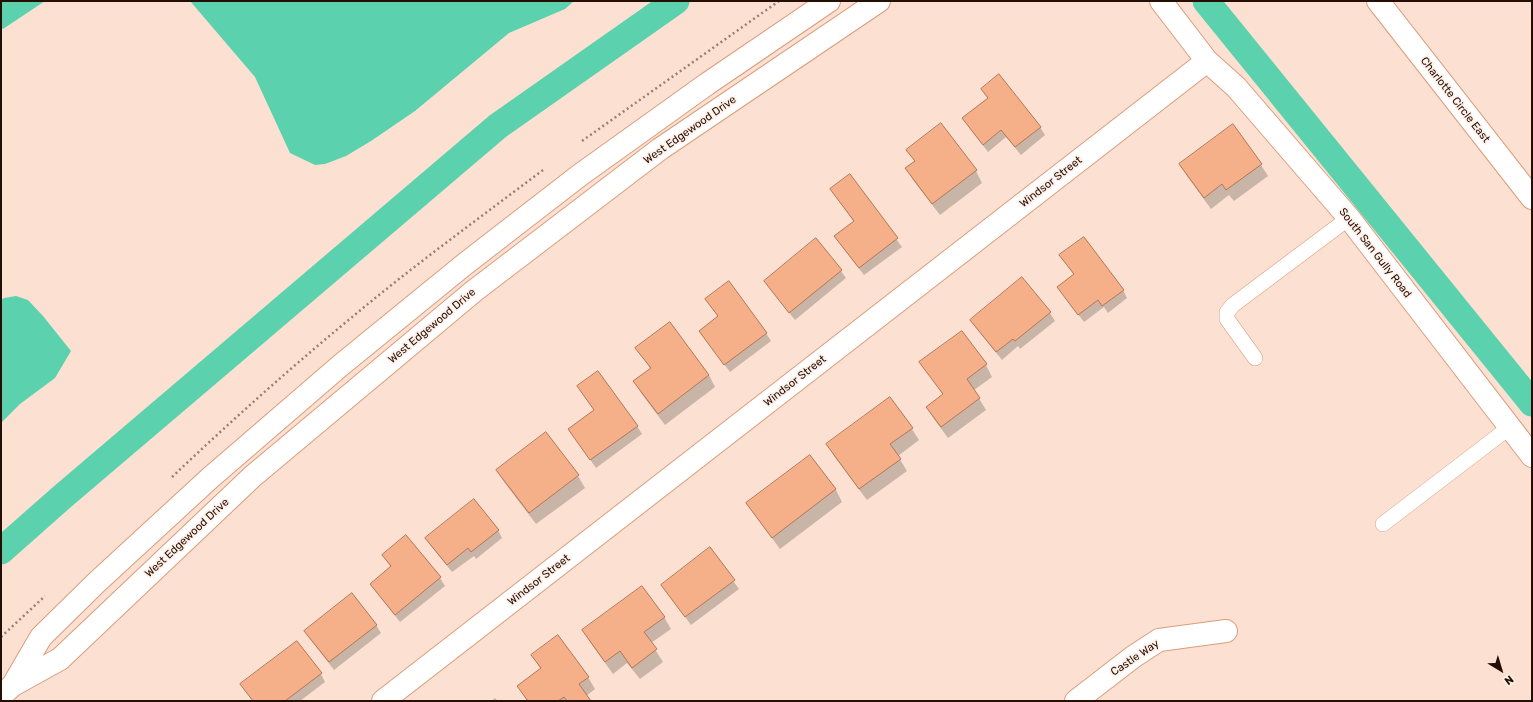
<!DOCTYPE html>
<style>
body{margin:0}
#map{position:relative;width:1533px;height:702px;overflow:hidden;background:#fce1d3;font-family:Rubik,sans-serif}
canvas{display:block}
.frame{position:absolute;inset:0;border:2px solid #250e03;pointer-events:none}
.north{position:absolute;left:1481px;top:650px;width:40px;height:40px;-webkit-text-stroke:3px #fff1ea;paint-order:stroke;rotate:142deg;font-size:11px;font-weight:700;line-height:16px;text-align:center;color:#250e03}
.north::after{content:'';display:block;margin:auto;width:14px;height:18px;background:#250e03;clip-path:polygon(50% 0,100% 100%,50% 72%,0 100%)}
</style>
<div id="map">
<canvas width="1533" height="702"></canvas>
<div class="frame"></div>
<div class="north">N</div>
</div>
<script>
const ctx = document.querySelector('canvas').getContext('2d');
ctx.lineJoin = 'round';
function paint(path, color) {
  ctx.fillStyle = color;
  ctx.fill(path, 'evenodd');
}
function trace(path, color, width, dash) {
  ctx.strokeStyle = color;
  ctx.lineWidth = width;
  ctx.lineCap = dash ? 'butt' : 'round';
  ctx.setLineDash(dash || []);
  ctx.stroke(path);
}
function label(font, color, halo, rows, align = 'center') {
  ctx.font = font + ' Rubik,sans-serif';
  ctx.lineWidth = 3.5;
  ctx.setLineDash([]);
  ctx.textBaseline = 'middle';
  ctx.strokeStyle = halo;
  ctx.fillStyle = color;
  for (const [text, x, y, turn = 0] of rows) {
    ctx.save();
    ctx.translate(x, y);
    ctx.rotate((+turn || 0) * Math.PI / 180);
    ctx.textAlign = isNaN(turn) ? turn : align;
    if (halo) ctx.strokeText(text, 0, 0);
    ctx.fillText(text, 0, 0);
    ctx.restore();
  }
}
paint(new Path2D(`
 M1,1H45L3,29L1,27Z
 M190,1H574L565,9L509,33L415,111L371,141L346,156L325,164L315,165L290,153L255,77Z
 M16,296L28,300L43,316L71,351L55,378L20,404L1,423V300L4,298Z`), '#5bd2ad');
paint(new Path2D(`
 M982,89L1040,127L1045,135L1021,155L1006,137L988,152L968,126L963,118L988,99Z
 M941,125L976,171L982,183L940,215L913,180L906,168L915,162L908,150Z
 M1180,164L1261,165L1268,176L1234,201L1229,195L1211,209L1187,176Z
 M850,175L902,247L864,275L840,244L854,222L831,189Z
 M1060,255L1123,290L1127,298L1108,313L1104,307L1084,322L1063,295L1074,275Z
 M841,271L846,278L795,320L770,289L765,281Z
 M1022,279L1050,313L1055,321L1020,349L1018,346L1002,360L976,328L971,320Z
 M706,299L766,333L771,341L730,372L700,331L718,317Z
 M637,348L709,375L715,387L665,425L641,393L635,381L651,370Z
 M921,362L986,365L992,377L974,390L986,410L948,438L934,419L927,407L943,395Z
 M637,426L642,434L596,468L569,429Z
 M912,429L919,440L898,456L907,471L867,500L834,456L828,444Z
 M810,456L836,490L842,502L780,549L755,515L748,503Z
 M497,470L578,476L585,488L536,524L504,482Z
 M498,530L502,538L476,559L474,556L452,572L431,546L426,538Z
 M406,536L440,578L445,586L400,622L376,592L371,584L391,568L383,555Z
 M710,549L739,589L691,625L662,585Z
 M664,617L671,629L651,643L663,662L640,679L627,663L613,674L590,642L583,631Z
 M376,625L381,633L334,670L310,639L305,632Z
 M532,655L588,677L595,689L586,696L590,701H527L518,686L541,670Z
 M321,674L325,682L300,701H253L241,684Z
 M495,698L498,701H491Z`), '#0003');
trace(new Path2D(`
 M1206,1L1532,403
 M1,551L62,497L498,126L676,1`), '#5bd2ad', 27);
const building = new Path2D(`
 M999,74L1041,127L1015,147L1001,130L983,145L962,118L988,98L981,89Z
 M941,123L977,170L932,204L905,168L915,161L906,150Z
 M1233,124L1262,164L1226,190L1222,184L1204,198L1179,164Z
 M850,174L898,238L859,268L834,236L854,221L830,189Z
 M1084,237L1124,290L1102,306L1098,300L1078,315L1057,287L1074,274L1059,255Z
 M816,238L842,270L789,313L764,281Z
 M1022,277L1051,312L1015,341L1013,339L996,352L970,320Z
 M729,281L767,333L724,365L699,331L718,316L705,299Z
 M670,322L709,375L658,414L633,381L651,368L635,348Z
 M962,331L987,364L967,379L980,398L941,427L926,407L943,394L919,362Z
 M598,371L638,426L590,460L568,429L594,410L577,386Z
 M890,397L913,428L890,444L901,459L859,489L826,444Z
 M546,432L579,475L529,513L496,470Z
 M810,455L836,489L772,538L746,503Z
 M474,499L499,530L471,552L468,548L447,565L425,538Z
 M406,535L441,577L395,615L370,584L391,566L382,555Z
 M710,547L735,580L685,617L661,585Z
 M642,586L665,617L644,632L657,649L632,668L620,651L605,662L582,630Z
 M352,593L377,625L329,662L304,631Z
 M558,635L589,677L579,684L591,701H567L564,697L558,701H528L517,686L541,668L531,655Z
 M297,641L322,673L285,701H253L240,684Z`);
paint(building, '#f5af89');
trace(building, '#b17655', 1);
const lane = new Path2D(`
 M1255,358L1227,319V312L1233,305L1349,218
 M1383,524L1510,427`);
const street = new Path2D(`
 M1161,1L1207,61L1236,87L1349,218L1532,456
 M1378,1L1532,198
 M13,685L60,659L253,476L474,291L660,149L879,1
 M1,696L13,685L41,637L97,582L210,478L341,365L465,264L580,175L707,84L829,1
 M383,701L1207,61
 M1076,701L1133,657L1159,640L1226,631`);
trace(lane, '#db9c7a', 16);
trace(street, '#db9c7a', 24);
trace(new Path2D(`
 M582,141L779,1
 M172,477C230,422 289,369 351,318C413,266 478,219 543,170
 M1,637L45,596`), '#987f72', 2.5, [2, 3]);
trace(lane, '#fff', 15);
trace(street, '#fff', 22);
label('11px', '#250e03', '#fff1ea', [
 ["Charlotte Circle East",1455,100,52],
 ["West Edgewood Drive",690,130,-35],
 ["Windsor Street",1051,182,-38],
 ["South San Gully Road",1375,253,52],
 ["West Edgewood Drive",432,326,-40],
 ["Windsor Street",795,381,-38],
 ["West Edgewood Drive",187,538,-43],
 ["Windsor Street",539,580,-38],
 ["Castle Way",1135,658,-34]
]);
</script>
